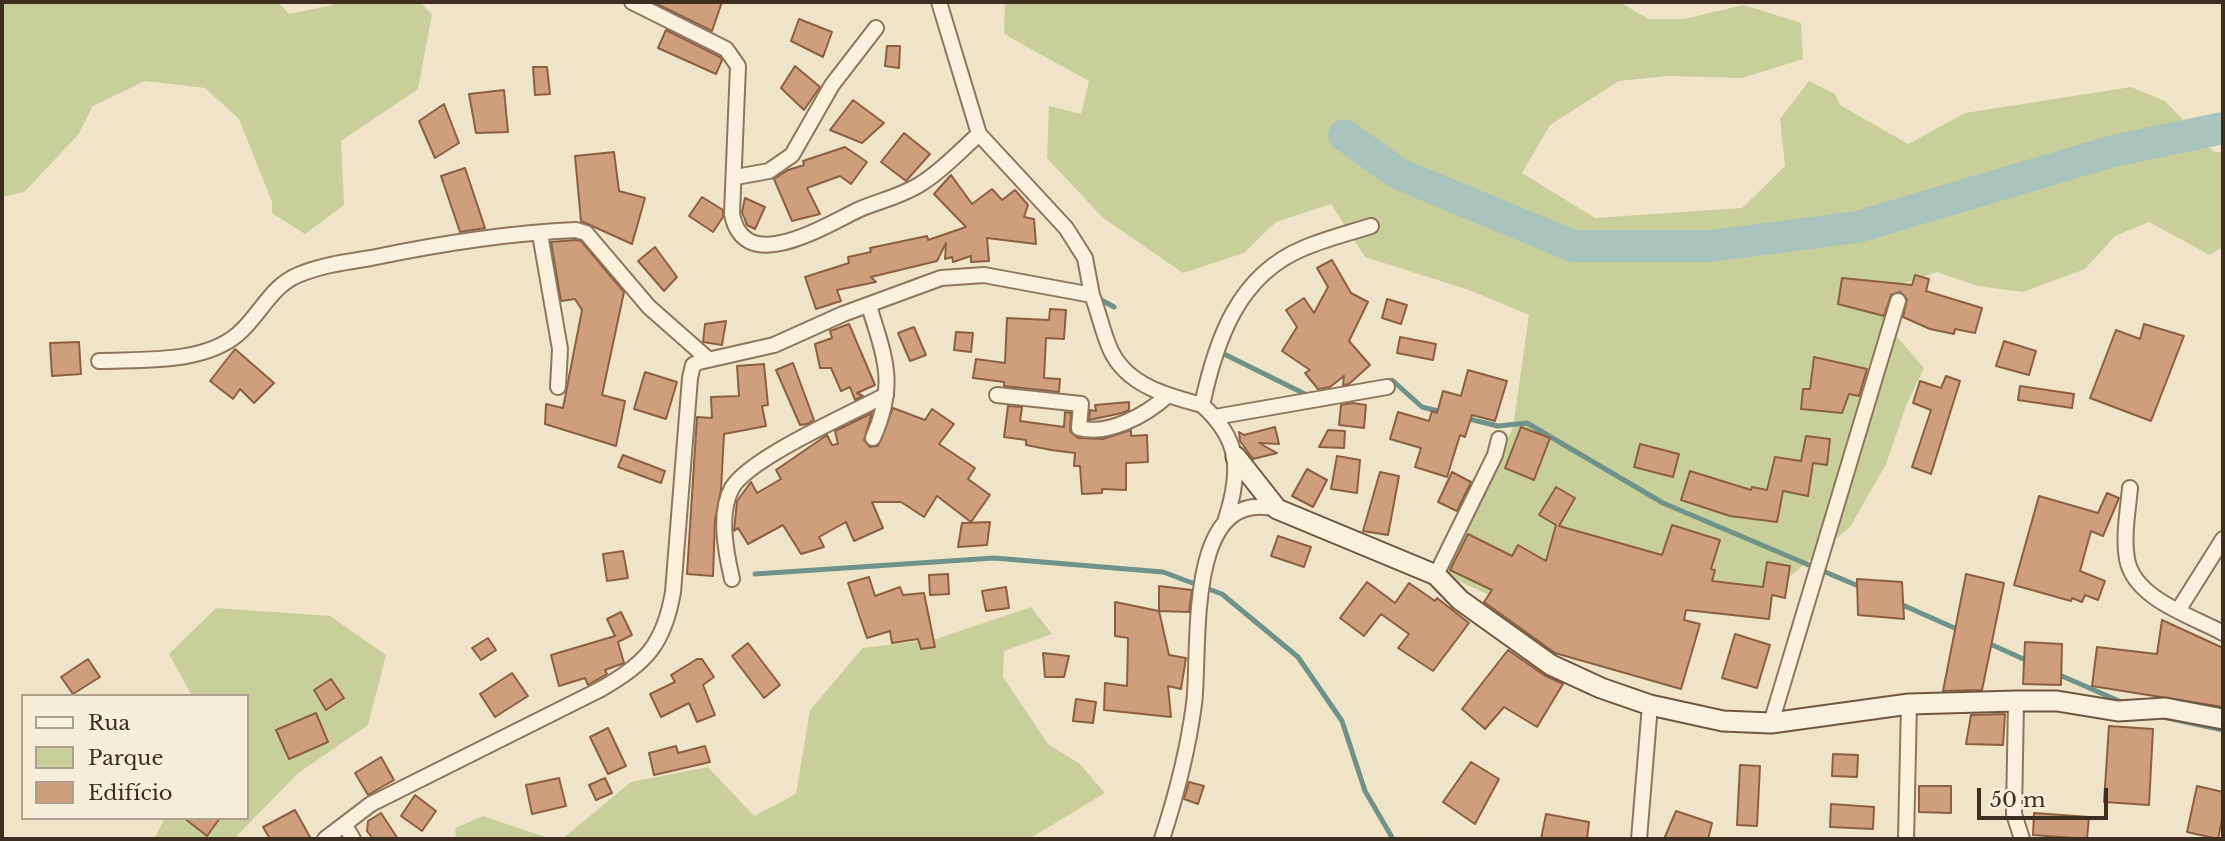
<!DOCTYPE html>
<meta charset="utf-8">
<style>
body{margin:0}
#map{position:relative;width:2225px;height:841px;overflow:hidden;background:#f0e4c8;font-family:"Libre Baskerville",serif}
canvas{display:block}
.frame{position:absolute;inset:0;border:4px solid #3d2e20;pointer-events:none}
.legend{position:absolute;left:21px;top:694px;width:228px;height:126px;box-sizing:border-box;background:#f7eed8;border:2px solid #ada18e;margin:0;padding:9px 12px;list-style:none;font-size:21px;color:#3d2e20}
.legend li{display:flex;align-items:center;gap:14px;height:35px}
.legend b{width:35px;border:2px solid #ada18e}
.scale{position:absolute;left:1977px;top:788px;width:131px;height:32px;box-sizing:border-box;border:4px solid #3d2e20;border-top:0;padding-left:9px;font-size:21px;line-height:24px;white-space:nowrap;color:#3d2e20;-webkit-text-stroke:5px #f7eed8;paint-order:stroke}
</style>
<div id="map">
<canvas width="2225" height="841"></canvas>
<div class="frame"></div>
<ul class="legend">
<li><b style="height:9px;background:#faf1dc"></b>Rua</li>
<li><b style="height:19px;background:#c9cf9b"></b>Parque</li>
<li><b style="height:19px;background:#cf9f7d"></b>Edifício</li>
</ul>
<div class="scale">50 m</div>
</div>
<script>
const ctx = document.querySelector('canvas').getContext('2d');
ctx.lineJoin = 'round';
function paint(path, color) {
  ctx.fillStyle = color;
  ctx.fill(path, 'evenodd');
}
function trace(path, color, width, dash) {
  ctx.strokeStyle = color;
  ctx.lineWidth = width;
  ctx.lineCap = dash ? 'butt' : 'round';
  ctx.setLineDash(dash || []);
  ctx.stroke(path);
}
paint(new Path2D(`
 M2,2H278L289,14L332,5V2H420L432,14L418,89L341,141L344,205L305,234L272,213V202L239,119L205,88L145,81L93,106L78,135L24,192L2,197Z
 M1005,2H1620L1648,19H1684L1744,5L1801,23L1803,59L1742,78L1668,76L1619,81L1550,125L1522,173L1595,218L1742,208L1785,166L1780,119L1809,81L1835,94L1840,105L1908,144L1965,113L2131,87L2165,101L2214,152H2223V247L2210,255L2149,222L2115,236L2085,269L2023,292L1978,286L1937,272L1898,285L1893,332L1924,368L1906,406L1886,464L1850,527L1789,577L1740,605L1533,615L1443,574L1513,428L1529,315L1469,290L1365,257L1331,204L1276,222L1244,253L1183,273L1103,218L1047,158L1049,106L1081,114L1089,81L1004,34Z
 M1031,607L1052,634L1004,651L1003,677L1048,744L1080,764L1105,793L1029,839H562L631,782L708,767L754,816L796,794L810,710L863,648L936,639Z
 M216,608L330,616L386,655L368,725L297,774L234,839H154L165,818H247V696H192L169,654Z
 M483,816L551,839H456L455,828Z`), '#c9cf9b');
trace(new Path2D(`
 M1096,297L1114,307
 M1222,353L1311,397
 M1386,382L1392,380L1422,407L1442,412
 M1465,418L1498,426L1527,423L1663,503L1863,588
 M755,574L994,558L1163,572L1222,594L1298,657L1342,721L1365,791L1393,839
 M1898,603L1959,630
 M1988,643L2030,662
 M2055,673L2126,704
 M2158,716L2223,730`), '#6f938a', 5);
trace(new Path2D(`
 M1344,135L1399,174L1573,246H1710L1857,227L2113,151L2223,128`), '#a9c4bc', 32);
const building = new Path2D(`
 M653,2H722L712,31Z
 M799,19L832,32L823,57L791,41Z
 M666,30L720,57L722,60L716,74L658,48Z
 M887,46H900L899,68L885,66Z
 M795,66L820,87L804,110L781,88Z
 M533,67H547L550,94L535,95Z
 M504,90L508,132L476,133L469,94Z
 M853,100L884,123L862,143L830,130Z
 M444,104L459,143L435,158L419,121Z
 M904,133L930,154L906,181L881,162Z
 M845,147L867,162L851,184L840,176L807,188L820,214L792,221L774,179L788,170L804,165L803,161Z
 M614,152L619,191L645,198L632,244L581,221L575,156Z
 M465,168L485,228L460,232L441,176Z
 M951,175L972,204L992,189L1002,200L1015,190L1028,205L1024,217L1034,219L1036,244L987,238L989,261L971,262V256L953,262L952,257L945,259L946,243L937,261L871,277L876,282L837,290L841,301L816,309L805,277L849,263L848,257L871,252L870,248L927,236L928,240L966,227L934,194Z
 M702,197L723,210V217L713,232L689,216Z
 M745,198L765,207L755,229L747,225L742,212Z
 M575,240L581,241L624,292L602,395L625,401L616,446L545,424L546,404L563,408L582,310L575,299L561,301L551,242Z
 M655,247L677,277L664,291L638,261Z
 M1332,260L1351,293L1368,302L1349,341L1370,365L1349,384L1343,385L1344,376L1330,387L1318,389L1305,373L1310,370L1282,351L1297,327L1286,310L1304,298L1314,313L1328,287L1317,268Z
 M1915,275L1929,279L1926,291L1982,308L1975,333L1955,329L1954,334L1930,329L1903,317L1907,299L1900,292L1891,295L1884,316L1838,304L1842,278L1912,285Z
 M1387,299L1407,305L1401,324L1382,318Z
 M1050,309L1066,310L1064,339L1046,338L1044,378L1060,379L1059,392L1004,386V382L973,378L976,359L1005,363L1007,318L1049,320Z
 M726,321L722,345L703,342L705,324Z
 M849,324L875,385L857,393L863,396L855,400L850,387L841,391L831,368H820L815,344L832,338L830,331Z
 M2144,324L2184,336L2151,421L2090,398L2116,330L2140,339Z
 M914,327L926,355L910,361L898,333Z
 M956,332L973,333L971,352L954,350Z
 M1400,337L1436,344L1433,360L1397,353Z
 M2004,341L2036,351L2029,375L1996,366Z
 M79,342L81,374L52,376L50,343Z
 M235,349L274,383L254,403L240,389L233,399L210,381Z
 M1814,357L1867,369L1859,396L1849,394L1842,413L1801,409L1803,389H1810Z
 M793,363L814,420L807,424L800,425L776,370Z
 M764,364L768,405L762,406L766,426L724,434L721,490L715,520L713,576L687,574L697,417L712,418L711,397L739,396L737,366Z
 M1468,370L1507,381L1495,421L1472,415L1465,437L1460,435L1447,477L1415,467L1421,448L1390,439L1398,412L1429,421L1432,411L1437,413L1443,391L1461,396Z
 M645,372L677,382L666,419L634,409Z
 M1946,376L1960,381L1931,474L1912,467L1931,410L1913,403L1920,381L1941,388Z
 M2020,386L2074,394L2072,408L2018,400Z
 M1129,402V410L1122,413L1089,420L1090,410L1096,411L1095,405Z
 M1352,403L1366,405L1364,428L1339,425L1341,405Z
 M1008,406L1022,407L1020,421L1064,427L1065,412L1071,413L1070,431L1078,438L1103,439L1131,430V436L1147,435L1148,462L1126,463V490L1102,489V493L1082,494L1080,466H1074L1075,453L1051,450L1026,445V440L1004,437Z
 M893,408L925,420L932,409L954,424L939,444L975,468L968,479L990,495L971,522L937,496L924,517L901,502H872L883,528L854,541L846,522L819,537L824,547L801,554L783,525L748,544L738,528L734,531L737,501L751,482L757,493L781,479L776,470L827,435L832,445L838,444L835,431L872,413L864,440L870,447L878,446Z
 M1275,427L1279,444L1259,443L1277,453L1253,459L1240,441L1239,432L1244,435Z
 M1521,427L1550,438L1534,480L1505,468Z
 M1328,430L1345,431L1344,448L1319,447Z
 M1806,436L1830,439L1827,465L1813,463L1808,496L1783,491L1777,522L1730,516L1681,500L1690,471L1751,490L1752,487L1767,490L1775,457L1801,461Z
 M1640,444L1679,454L1673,477L1634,467Z
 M623,455L665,471L661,483L618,467Z
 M1337,456L1360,460L1357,493L1331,489Z
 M1307,469L1327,480L1313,507L1292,496Z
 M1380,472L1399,476L1388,535L1363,531Z
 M1452,472L1471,482L1457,511L1438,502Z
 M1556,487L1575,498L1559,526L1662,555L1672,525L1720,540L1711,569L1715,570L1712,581L1763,587L1767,562L1790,566L1785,598L1772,595L1769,619L1686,610L1684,620L1700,624L1681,689L1555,653L1484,602L1492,590L1450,570L1468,534L1512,556L1518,545L1546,561L1556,525L1539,515Z
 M2107,493L2119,498L2103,536L2091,531L2080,571L2105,581L2098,600L2085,595L2082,602L2072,598L2071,601L2014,585L2039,496L2098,513Z
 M990,522L987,545L958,547L962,523Z
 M1278,536L1311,547L1304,567L1271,556Z
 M623,551L628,578L607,581L603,554Z
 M948,574L949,594L930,595L929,575Z
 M1966,574L2004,583L1982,690L1943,691Z
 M869,577L875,596L900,587L903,595L924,593L935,647L921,649L918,639L892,643L890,631L867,638L848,583Z
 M1857,579L1902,582L1904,619L1858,615Z
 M1367,582L1395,603L1409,583L1435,601L1437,598L1469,623L1433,671L1398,648L1409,634L1381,614L1364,636L1340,618Z
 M1159,586L1192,590L1189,612L1159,611Z
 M1006,587L1009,608L986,611L982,591Z
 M1115,602L1159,611L1169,655L1186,658L1181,689L1168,686L1171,717L1104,710L1105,683L1127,686L1128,638L1115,636Z
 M621,612L632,635L618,642L624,663L605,670L607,674L588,685L585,678L559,686L551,655L615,636L607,619Z
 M2162,620L2223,648V707L2092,686L2097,647L2157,654Z
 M1735,634L1770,645L1757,688L1722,678Z
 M488,638L496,650L481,660L472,648Z
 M2025,642L2062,644L2061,685L2023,684Z
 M748,643L780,685L764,698L732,656Z
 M1508,650L1544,675L1563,684L1537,727L1504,707L1485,729L1462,709Z
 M1043,653L1069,656L1064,677H1045Z
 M88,659L100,677L73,694L61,677Z
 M697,659H702L714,677L703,685L715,715L697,722L689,703L661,717L650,694L675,682L671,675Z
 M512,673L528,696L495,717L480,694Z
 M331,679L344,698L326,710L314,690Z
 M1076,699L1096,702L1093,723L1073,721Z
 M316,713L328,742L289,759L276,730Z
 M2005,714L2003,745L1966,744L1971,715Z
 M2109,726L2153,729L2149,805L2104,802Z
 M608,728L626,766L608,774L590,737Z
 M676,746L678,753L705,746L710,762L654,775L649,753Z
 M1833,754L1858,755L1857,777L1832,776Z
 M381,757L394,780L368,795L355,773Z
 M1471,762L1499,779L1475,824L1443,802Z
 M1740,765L1760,766L1757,826L1737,825Z
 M559,778L566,806L532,814L526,785Z
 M605,778L612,793L596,800L589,785Z
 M1189,782L1204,786L1198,804L1184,799Z
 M1919,786H1951V813L1919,812Z
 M2197,786L2223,792V815L2218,839L2187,832Z
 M415,795L436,811L422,831L401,816Z
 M1831,804L1874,807L1873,829L1830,827Z
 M295,810L311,839H270L263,827Z
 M1676,811L1712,823L1708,839H1664Z
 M381,813L398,839H373L367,831L368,821Z
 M2034,813L2089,817L2087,839L2033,835Z
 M1546,814L1589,822L1587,839H1541Z
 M184,818H220L207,836Z`);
paint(building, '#cf9f7d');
trace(building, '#8d5f41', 2);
const street = new Path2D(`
 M632,2L726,49L738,66L732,214C744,277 824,226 858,210C878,201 903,196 922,183C943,170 961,150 979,134
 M939,2L979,134L1066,228L1085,258L1092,295
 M736,177L769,171L792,155L832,85L876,28
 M540,234L560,349L558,387
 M869,306C885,358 897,384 873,438
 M99,361C143,359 203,364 238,334C260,315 271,286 298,275C322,265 346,262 371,258C438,244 507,233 576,230L586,233L649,307L708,359
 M997,395L1081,404L1079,428C1108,436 1146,415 1167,396
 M1215,417L1387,387
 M2130,488C2128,510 2123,537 2127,559C2134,599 2192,616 2223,633
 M1226,519C1241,472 1241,440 1202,405C1216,340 1238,275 1304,248C1325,239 1349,233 1371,226
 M1436,575L1495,455L1499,439
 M732,579C726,553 718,513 732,488C749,458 852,413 886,395
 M2179,609L2223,539
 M2016,701L2014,814L2022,839
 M1771,723L1898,301
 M346,827L353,839
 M325,839L371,804L599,690C646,664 664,644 673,592L690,378L693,365L699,362L774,345L843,314L941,278L984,275L1092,295C1099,313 1103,334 1111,351C1128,386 1168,396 1202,405
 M1162,839C1176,796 1188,750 1194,704C1201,651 1183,485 1277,509
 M1639,839L1650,705
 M1906,839L1909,704`);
const secondary = new Path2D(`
 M1236,457L1277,509L1436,575L1460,600L1551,665L1601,688L1650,705L1723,721L1771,723L1909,704L2016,701H2057L2118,711L2165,708L2223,719`);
trace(street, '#8d765c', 18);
trace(secondary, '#6f573f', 23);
trace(street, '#faf1dc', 14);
trace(secondary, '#faf1dc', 19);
</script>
